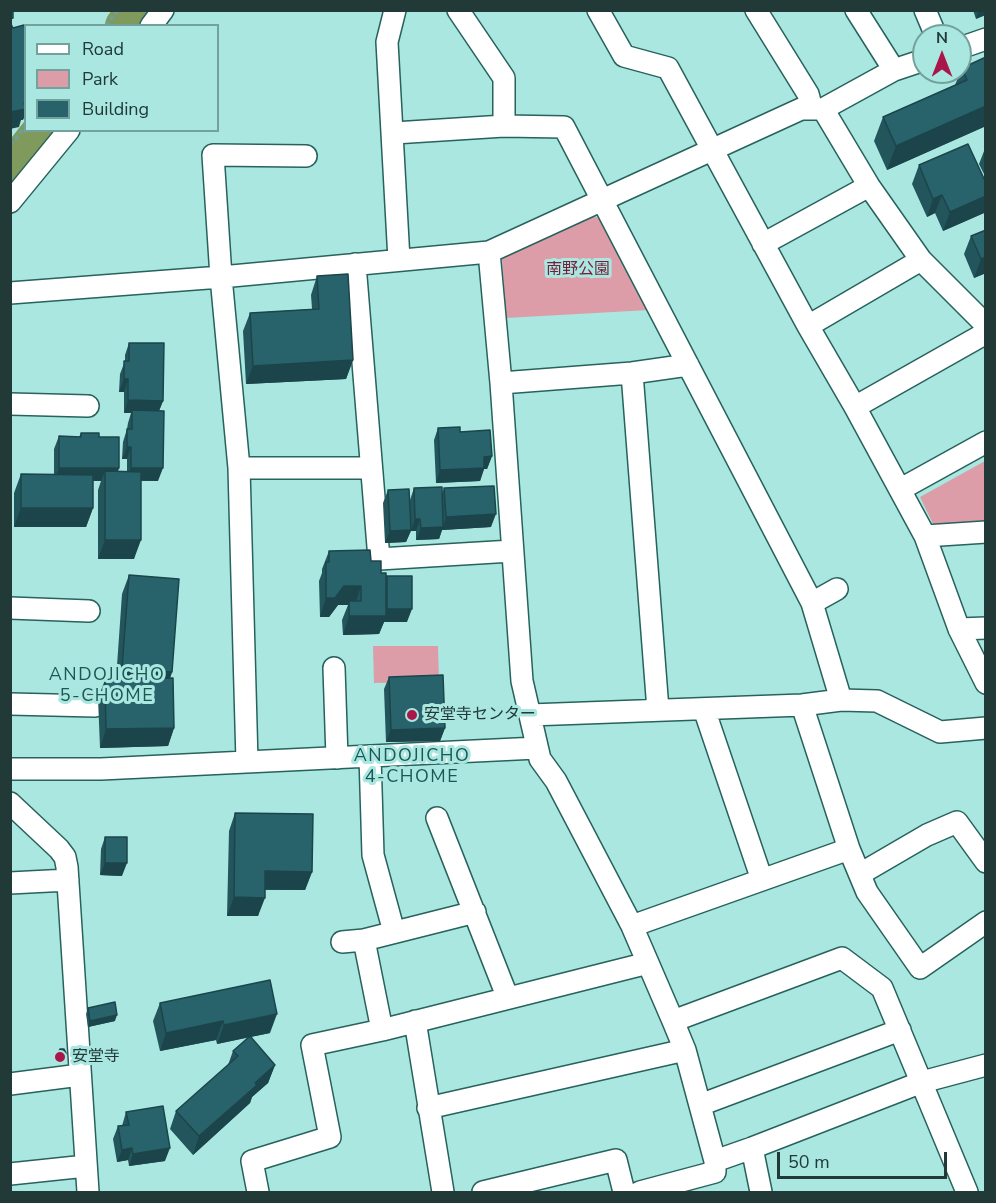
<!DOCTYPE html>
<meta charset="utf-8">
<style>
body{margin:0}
#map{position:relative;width:996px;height:1203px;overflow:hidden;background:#aae7e1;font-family:"Nunito Sans",sans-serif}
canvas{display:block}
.frame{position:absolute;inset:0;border:12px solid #213a38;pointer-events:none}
.legend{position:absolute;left:24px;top:24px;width:195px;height:108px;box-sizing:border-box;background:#aae7e1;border:2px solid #73a29d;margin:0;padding:8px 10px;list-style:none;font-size:18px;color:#213a38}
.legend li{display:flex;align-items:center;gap:12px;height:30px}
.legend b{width:30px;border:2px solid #73a29d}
.north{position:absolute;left:912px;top:24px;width:60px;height:60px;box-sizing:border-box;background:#aae7e1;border:2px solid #73a29d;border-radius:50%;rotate:0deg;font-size:16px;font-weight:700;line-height:24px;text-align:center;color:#213a38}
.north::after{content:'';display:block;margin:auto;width:21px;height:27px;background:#a9164a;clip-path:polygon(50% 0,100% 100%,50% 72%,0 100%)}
.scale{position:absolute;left:777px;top:1152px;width:170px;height:27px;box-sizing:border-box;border:3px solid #213a38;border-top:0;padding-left:8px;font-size:18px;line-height:21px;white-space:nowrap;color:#213a38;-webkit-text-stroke:4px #aae7e1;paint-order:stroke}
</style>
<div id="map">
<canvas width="996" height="1203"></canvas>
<div class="frame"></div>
<ul class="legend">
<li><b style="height:8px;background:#fff"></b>Road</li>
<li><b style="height:16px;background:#dd9da8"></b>Park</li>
<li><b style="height:16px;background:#28636b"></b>Building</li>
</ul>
<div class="north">N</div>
<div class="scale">50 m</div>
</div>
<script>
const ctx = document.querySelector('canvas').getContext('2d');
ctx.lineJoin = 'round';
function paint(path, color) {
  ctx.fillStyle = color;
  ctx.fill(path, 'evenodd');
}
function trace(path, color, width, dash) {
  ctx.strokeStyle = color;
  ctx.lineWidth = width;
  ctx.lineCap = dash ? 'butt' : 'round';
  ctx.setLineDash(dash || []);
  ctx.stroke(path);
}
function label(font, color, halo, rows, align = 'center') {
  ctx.font = font + ' "Nunito Sans","Noto Sans JP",sans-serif';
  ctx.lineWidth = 6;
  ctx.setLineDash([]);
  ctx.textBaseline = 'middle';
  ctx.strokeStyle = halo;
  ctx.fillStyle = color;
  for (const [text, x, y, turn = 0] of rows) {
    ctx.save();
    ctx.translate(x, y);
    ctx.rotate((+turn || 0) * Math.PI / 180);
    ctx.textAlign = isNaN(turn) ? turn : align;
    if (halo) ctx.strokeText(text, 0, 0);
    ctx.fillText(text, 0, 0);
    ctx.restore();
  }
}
paint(new Path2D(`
 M593,216L601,219L649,310L506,318L502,259L504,255Z
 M985,461V525L935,528L920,497Z
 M373,646H438L439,682L374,683Z`), '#dd9da8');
trace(new Path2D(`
 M125,26L137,10
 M10,172L43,130`), '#7f9a5c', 40);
const minor = new Path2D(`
 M395,10L387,42L399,260
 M458,10L504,78V126
 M598,10L624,56L668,68L808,326L855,407L925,536L959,629L986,683
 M756,10L808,94L812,109
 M856,10L894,70
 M925,10L936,36
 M151,26L163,10
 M960,48L986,39
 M823,109L869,186L921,260L986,325
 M394,133L504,126L564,127L812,603L841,700
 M10,202L69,130
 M763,244L869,186
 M489,252L501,383L522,681L540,759L556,781L632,926L673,1021L685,1050L715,1161
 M355,264L379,559L512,551
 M10,293L221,277L489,252L801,109H823L894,70L924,60
 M808,326L921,260
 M632,373L658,710
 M501,383L632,373L688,365
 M10,404L88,406
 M855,407L986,333
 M239,468H371
 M901,489L986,442
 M925,536L986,532
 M812,603L837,589
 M10,608L89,611
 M959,629L986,628
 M334,668L337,758
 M10,704L95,706
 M802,705L849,849L867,892L920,968L986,922
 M704,709L762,880
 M530,715L802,705L841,700L877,701L940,732L986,728
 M370,756L373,855L394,932
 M247,762L239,468L221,277L213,155L306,156
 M10,769H101L537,748
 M10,803L59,849L65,857L67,867L88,1192
 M437,818L507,996
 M860,874L927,835L957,822L986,862
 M10,883L68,880
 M632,926L849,849
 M364,940L382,1030
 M342,942L364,940L475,912
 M415,1021L443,1192
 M673,1021L842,958L882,988L967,1192
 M10,1084L80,1075
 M700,1105L900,1030
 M428,1108L685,1050
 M752,1148L761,1192
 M10,1174L86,1166
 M258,1192L252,1161L330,1137L312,1045L382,1030L648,963
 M483,1192L616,1160L624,1192
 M640,1192L715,1172V1161L752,1148L922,1082L986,1065`);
trace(minor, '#27625d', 24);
trace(new Path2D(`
 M106,26L118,10
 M10,145L26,126`), '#709e9a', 4, [4.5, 3]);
trace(minor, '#fff', 21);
paint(new Path2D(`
 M973,10H986L976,19Z
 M962,68L986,126L887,170L874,141L883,117L955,85Z
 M986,146V178L979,164Z
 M919,165L986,183V208L984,213L943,231L935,213L927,217L912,184Z
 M986,230V273L974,278L964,254L971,236Z
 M317,276L353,360L346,379L246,384L243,331L250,313L312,309L311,295Z
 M129,343L163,401L159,411L158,481H141L134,559H98V490L101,481H93V508L86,527H14V493L21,474H54V449L59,436L79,437L81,433L99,437L119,468L118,471H127V459H122L123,442L127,429L128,423L131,413H124V392H119L120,374L125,361V355Z
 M438,428L460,432L492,456L487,469H484L480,481L436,483L434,440Z
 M414,488L442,494L444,488L491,527L442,530L439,539L416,540V531H411L406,542L385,543L383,503L388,490L410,500Z
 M329,551L371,561L386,579L387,576L407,622H384L379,634L343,635L342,620L348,605H338L329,617H320L319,581L322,573V569Z
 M129,575L172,672L170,678L174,728L168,746L100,748L98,698L105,680H116L122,594Z
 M389,677L445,728L440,741L386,742L384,689Z
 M235,813L312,872L305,890H265L258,916H227L229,831Z
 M105,837L122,876L100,875L101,849Z
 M160,1003L270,1033L250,1037L275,1065L268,1083L252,1097L250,1103L193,1155L170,1129L176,1111L228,1065L233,1051L249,1037L217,1044L216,1040L160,1051L153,1021Z
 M88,1008L115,1021L88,1027L86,1014Z
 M58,1053H66L62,1062H58L56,1059Z
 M126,1112L165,1161L129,1166L128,1160L117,1162L113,1139L118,1126H122Z`), '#22555c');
paint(new Path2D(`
 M979,10H986V15L976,19Z
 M26,101V114L23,120H21L19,127L10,129V112Z
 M986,106V126L887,170L896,146Z
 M942,195L935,213L927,217L933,199Z
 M986,196V208L984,213L943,231L950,212Z
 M986,257V273L974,278L981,259Z
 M353,360L346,379L246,384L253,366Z
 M124,379H128L124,392H119Z
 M128,400L163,401L158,413L132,410L131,413H124Z
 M127,447H131L127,459H122Z
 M492,456L487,469H484L480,481L436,483L440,470L484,457Z
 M59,468H119L114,481L105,471L101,481H54Z
 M131,468H163L158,481L126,480Z
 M21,508H93L86,527H14Z
 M496,514L491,527L442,530L439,539L416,540L421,528L443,527L446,517Z
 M415,519H420L416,531H411Z
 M411,530L406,542L385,543L390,531Z
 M105,540H141L134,559H98Z
 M344,586H361L355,605L349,601L348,605H338L329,617H320L326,598Z
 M387,609H412L407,622H384L379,634L343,635L349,616H385Z
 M122,668L172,672L166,690L115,687Z
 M174,728L168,746L100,748L106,729Z
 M445,728L440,741L386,742L391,730Z
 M105,863H127L122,876L100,875Z
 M265,871L312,872L305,890L258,889Z
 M234,897L265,898L258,916H227Z
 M277,1014L270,1033L217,1044L224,1025Z
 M117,1015L115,1021L88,1027L90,1021Z
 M223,1021L216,1040L160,1051L166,1033Z
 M66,1053L62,1062H58L61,1056Z
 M275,1065L268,1083L252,1097L250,1103L193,1155L199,1136L255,1083Z
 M132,1148L128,1160L117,1162L122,1150Z
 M170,1148L165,1161L129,1166L133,1154Z`), '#1c454b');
const building = new Path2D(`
 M10,10H13V18L10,19Z
 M10,24H11L13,28L24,25L26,32V103H24L26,109L10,112Z
 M986,57V106L896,146L883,117L967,80L962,68Z
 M968,144L986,183V196L950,212L942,195L933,199L919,165Z
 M986,230V257L981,259L971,236Z
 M348,274L353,360L253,366L250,313L319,309L317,276Z
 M129,343H164L163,401L128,400V379H124V361H129Z
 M132,410L164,411L163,468H131V447H127V429H132Z
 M460,427V432L490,430L492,456L484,457V468L440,470L438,428Z
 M81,433H99V437H119V468H59V436L81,437Z
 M105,471L141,472V540H105Z
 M21,474L93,475V508H21Z
 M494,486L496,514L446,517L444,488Z
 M442,487L443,527L421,528L420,519H415L414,488Z
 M409,489L411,530L390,531L388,490Z
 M370,550L371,561H381V573H386V616H349V601H361V586H344L335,598H326V562H329V551Z
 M129,575L179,579L172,672L122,668Z
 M387,576H412V609H387Z
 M443,675L445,728L391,730L389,677Z
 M173,678L174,728L106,729L105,680Z
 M235,813L313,814L312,872L265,871V898L234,897Z
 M105,837H127V863H105Z
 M270,980L277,1014L224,1025L223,1021L166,1033L160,1003Z
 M115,1002L117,1015L90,1021L88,1008Z
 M250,1036L275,1065L255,1083L257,1085L199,1136L176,1111L238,1056L233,1051Z
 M60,1049H64L66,1053L65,1056H61L58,1053Z
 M163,1106L170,1148L133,1154L132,1148L122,1150L118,1126L129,1125L126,1112Z`);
paint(building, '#28636b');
trace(building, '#1c454b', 1.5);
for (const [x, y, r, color] of [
 [412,715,6,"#a9164a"],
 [60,1057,6,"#a9164a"]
]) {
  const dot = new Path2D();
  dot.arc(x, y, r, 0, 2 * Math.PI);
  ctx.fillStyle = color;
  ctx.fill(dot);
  trace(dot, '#aae7e1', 2);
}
label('16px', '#761e37', '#aae7e1', [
 ["南野公園",578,270]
]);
label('16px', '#213a38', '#aae7e1', [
 ["安堂寺センター",424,715],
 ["安堂寺",72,1057]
], 'left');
ctx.letterSpacing = '1.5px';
label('18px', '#1b5753', '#aae7e1', [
 ["ANDOJICHO",107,676],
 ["5-CHOME",107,697],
 ["ANDOJICHO",412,757],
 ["4-CHOME",412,778]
]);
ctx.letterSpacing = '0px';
</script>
